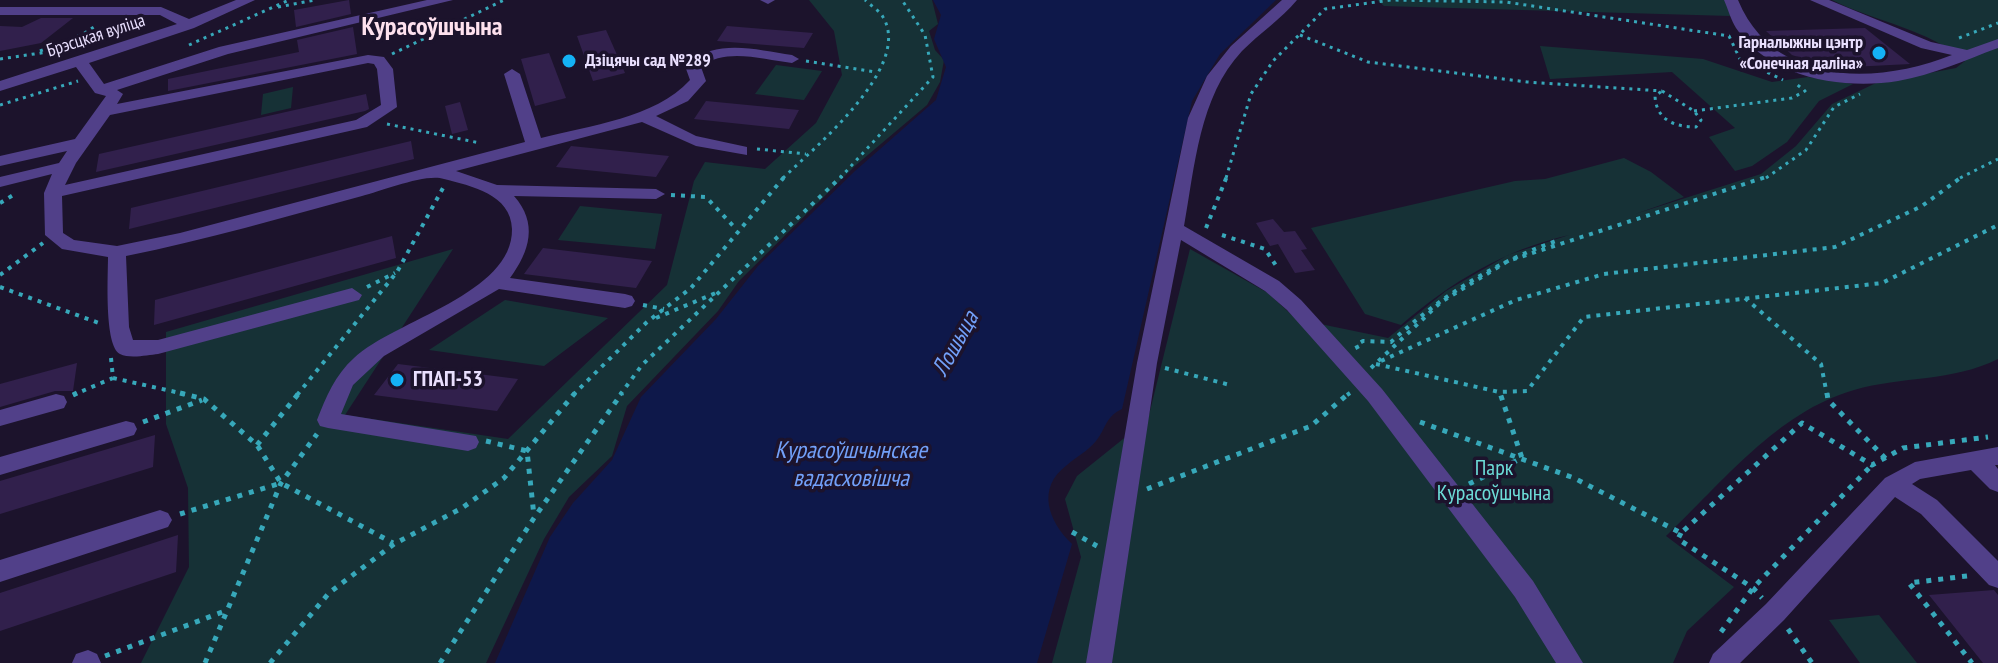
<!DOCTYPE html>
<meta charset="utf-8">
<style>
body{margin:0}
canvas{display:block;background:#1c132c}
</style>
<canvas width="1998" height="663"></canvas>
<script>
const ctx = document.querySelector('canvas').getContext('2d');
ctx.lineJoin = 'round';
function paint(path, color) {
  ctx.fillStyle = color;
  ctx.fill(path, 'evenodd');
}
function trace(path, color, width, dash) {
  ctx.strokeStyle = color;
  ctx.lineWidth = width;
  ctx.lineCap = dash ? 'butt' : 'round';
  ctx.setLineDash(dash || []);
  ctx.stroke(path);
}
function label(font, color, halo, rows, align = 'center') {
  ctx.font = font + ' "PT Sans Narrow",sans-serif';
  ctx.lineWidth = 7;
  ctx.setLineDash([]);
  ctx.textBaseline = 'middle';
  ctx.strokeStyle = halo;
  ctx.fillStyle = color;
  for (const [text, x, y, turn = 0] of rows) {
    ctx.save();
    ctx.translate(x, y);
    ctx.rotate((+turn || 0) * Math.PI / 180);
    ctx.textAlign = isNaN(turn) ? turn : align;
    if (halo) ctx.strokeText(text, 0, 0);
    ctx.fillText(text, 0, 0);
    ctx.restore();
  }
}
paint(new Path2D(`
 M809,0H932L938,24L929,31L935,50L944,60L940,82L927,105L856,165L739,281L718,311L627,406L612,456L569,497L544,539L486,663H141L189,567L188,488L166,424V332L453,249L345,415L508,439L667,285L694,181L705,162L765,169L816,123L842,75L834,31Z
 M1377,0H1725L1731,16L1384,6Z
 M1832,0H1998V359C1952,382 1902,376 1854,390C1777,412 1722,483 1666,536L1734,587L1687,631L1673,663H1052L1081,557L1065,499L1077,476L1148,419L1190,249L1268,293L1296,319L1388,338L1446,291L1508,255L1569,235C1504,250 1451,282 1401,325L1365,314L1311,228L1515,181L1545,179L1624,158L1651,172L1684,197L1635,214L1761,174L1796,146L1832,104L1876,83L1956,68L1965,61C1928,29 1876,22 1832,0Z
 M1540,46L1703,59L1772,82L1808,77L1853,84L1819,101L1787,142L1752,166L1735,171L1709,137L1735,128L1672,72L1550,79Z
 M776,65L822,71L804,100L755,94Z
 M293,87L291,108L261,115L263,94Z
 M580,206L662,214L655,249L558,240Z
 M505,300L608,318L544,366L429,350Z
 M1879,615L1917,663H1860L1829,620Z`), '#163136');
paint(new Path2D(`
 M933,0H1276L1220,54L1192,101L1122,409C1105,417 1107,427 1096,441C1088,451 1076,457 1067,465C1036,488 1048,521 1072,544L1037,663H495L550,537L573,503L612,460L641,397L716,319L758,266L855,171L936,100L946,67L934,39L941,15Z`), '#0e184a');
paint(new Path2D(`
 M349,0L351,14L296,27L294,10Z
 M41,18H73L41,43L0,51V26L22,27Z
 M727,26L813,33L804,48L717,41Z
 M353,27L357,54L168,91V79L299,52L297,40Z
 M1865,28L1910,64L1831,68L1792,55L1766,31Z
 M606,30L625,73L593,81L577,36Z
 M549,53L566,98L535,106L521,59Z
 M366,94L369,109L365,111L96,172L99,154Z
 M706,101L799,110L789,129L694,119Z
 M460,102L468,130L452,134L445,106Z
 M411,141L414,159L129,229L131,208Z
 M571,146L669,156L656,177L556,167Z
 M1273,219L1284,232L1295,231L1307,249L1301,250L1315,270L1295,273L1278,244L1270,246L1256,223Z
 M392,236L396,258L154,325L155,300Z
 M543,248L652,261L636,288L524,274Z
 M77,363L73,391H55L0,407V384Z
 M398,364L518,379L497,411L374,395Z
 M155,435L153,467L0,514V481Z
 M178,535L176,572L0,631V593Z
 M1994,590L1998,595V663H1983L1929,595Z`), '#31204c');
trace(new Path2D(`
 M278,7L315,0
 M1300,35L1368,62L1527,82L1662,91
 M1959,38L1998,23
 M95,42L83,34L97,25
 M189,45L289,0
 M40,51L83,34
 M392,54L504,0
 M0,59L61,50
 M806,61L875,72
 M1662,91L1694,111L1701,120L1696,127C1675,127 1656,120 1655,96Z
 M0,105L78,81
 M1694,111L1792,98L1805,91L1795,83
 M387,124L480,143
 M757,149L806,154
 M783,178C814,148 913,67 883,17C880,11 870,5 865,0
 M840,178L933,77L925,35L902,0
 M1226,178L1251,94L1273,61L1325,9L1391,0L1506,2L1729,36L1740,59L1783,80
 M1766,178L1806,150L1834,107L1860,94
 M1960,178L1998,159`), '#37a8ba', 3, [3, 5]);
trace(new Path2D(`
 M671,195L706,197L736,229
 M0,203L15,194
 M1206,228L1227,176
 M1222,235L1265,249L1277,267
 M0,275L43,243
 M0,287L99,323
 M367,287L395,273
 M1745,298L1821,364L1827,395
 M643,305L664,309
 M656,318L718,292
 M1358,349L1356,345L1363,341L1391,342C1441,296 1492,264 1556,241
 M111,358L113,378L189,395
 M1381,361L1516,300L1604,274L1835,247L1922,206L1963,176
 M1376,364L1499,392L1527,391L1584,317L1882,283L1998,225
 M1165,368L1230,385
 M1371,368L1441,302L1508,261L1769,176
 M73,395L113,378
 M297,395L397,272L443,188
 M573,395L647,322L691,288L785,176
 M620,395L642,365L842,176
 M1347,395L1350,393`), '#37a8ba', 4, [4, 6]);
trace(new Path2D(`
 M180,393L204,399L257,445L281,483L393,543
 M1827,393L1828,400L1887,460
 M73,395L77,393
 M143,422L202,400
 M1420,422L1574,478L1681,533L1802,423L1872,465L1903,448L1988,437
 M486,441L527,451L534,516
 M257,445L299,393
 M1469,484L1522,458L1500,393
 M1147,489L1311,426L1349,393
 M180,514L281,483
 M1072,532L1097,546
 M1681,533L1678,539L1753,588L1762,598
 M1967,576L1909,583L1972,663
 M1788,629L1812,663
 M1721,632L1753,588L1872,465
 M105,656L228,610
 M205,663L281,483L317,434
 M270,663L329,593L394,544L462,508L504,478L575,393
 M440,663L534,518L622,393`), '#37a8ba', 5, [5, 7]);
paint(new Path2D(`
 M236,0H255L194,28L89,63L104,84L219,47L427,0H453L228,54L117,90L123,94L117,104L368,55L384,57L393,69L397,107L367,127L62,196L63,233L74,240L117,246L180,233L525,142L504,74L512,69L520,74L541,138C590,125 654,119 690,80L685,66L688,63C718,38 757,50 792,55L799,59L792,63C763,60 726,47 701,67L706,81L688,101L656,116L696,136L747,147V155L696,146L642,122L456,171L497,185L656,189L665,194L656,199L514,196C538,223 530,251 510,278L625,294L632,296L635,301L632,306L625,308L499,289L384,356L353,385L341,414L476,436L479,442L476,448L468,451L328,428L320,426L317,420C326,397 335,375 354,358C395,320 513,294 512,229C511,194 471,186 444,179C426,173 382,191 362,196C284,217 206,240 126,256L129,327L133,340H158L352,288L362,295L359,300L158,354C148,355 130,359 120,354C104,346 108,275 108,257L62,249L45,235L44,193L52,174L0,187V177L59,163L67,151L0,166V156L75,139L106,96L95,93L76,67L0,91V81L177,24L160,15H0V7H161L189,19ZM368,63L374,64L377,69L381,105L356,120L65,185L76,163L110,115Z
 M760,0H775L768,4Z
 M1282,0H1297C1281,19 1260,33 1242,51C1199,97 1195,166 1184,226L1279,281L1301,300L1382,389L1533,581L1583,663H1556L1515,597L1368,401L1287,310L1265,291L1181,240L1157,363L1112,663H1086L1137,363L1188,118L1207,76L1231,46Z
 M1724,0H1738C1774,87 1876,85 1952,55L1921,48L1810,0H1829L1931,42L1967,50L1998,39V48C1965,60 1933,75 1898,81C1843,90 1769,78 1736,28C1731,20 1728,9 1724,0Z
 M56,394L64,396L67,402L64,408L0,426V410Z
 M126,421L134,423L137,429L134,435L0,475V457Z
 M1998,447V465H1995L1998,469V492L1990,489L1971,470L1920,479L1912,484L1937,500L1998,561V588L1989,585L1921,514L1895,497L1784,620L1740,663H1709L1713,654L1766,604L1885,478L1915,462Z
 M160,510L168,513L172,520L168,527L0,582V560Z
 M88,650L97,654L101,663H72L76,654Z`), '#514089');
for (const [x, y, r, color] of [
 [1879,53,8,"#14b2f5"],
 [569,61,8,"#14b2f5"],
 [397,380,8,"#14b2f5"]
]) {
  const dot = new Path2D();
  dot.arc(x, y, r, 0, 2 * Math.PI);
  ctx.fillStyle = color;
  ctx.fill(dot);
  trace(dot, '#1c132c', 3);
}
label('18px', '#e9dffe', '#1c132c', [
 ["Брэсцкая вуліца",96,36,-18]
]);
label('bold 18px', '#e9dffe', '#1c132c', [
 ["Гарналыжны цэнтр",1863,43],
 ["«Сонечная даліна»",1863,64],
 ["Дзіцячы сад №289",585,61,"left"]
], 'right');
label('bold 22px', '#e9dffe', '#1c132c', [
 ["ГПАП-53",413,380]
], 'left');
label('22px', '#6cdcd7', '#1c132c', [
 ["Парк",1494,469],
 ["Курасоўшчына",1494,494]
]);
label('italic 24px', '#72a0f9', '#1c132c', [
 ["Лошыца",956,344,-61],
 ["Курасоўшчынскае",851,451],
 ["вадасховішча",851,479]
]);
label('bold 26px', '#fee1ee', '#1c132c', [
 ["Курасоўшчына",432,28]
]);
</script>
